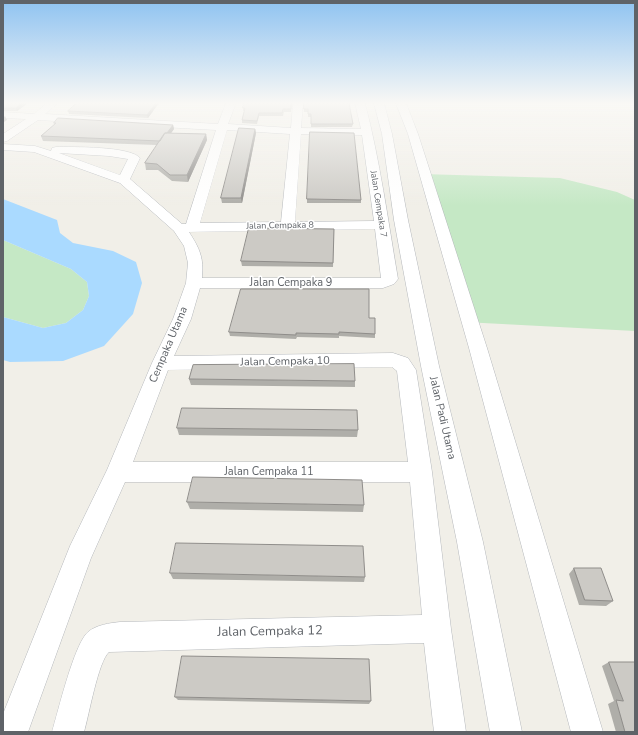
<!DOCTYPE html>
<style>
body{margin:0}
#map{position:relative;width:638px;height:735px;overflow:hidden;background:#f1efe8;font-family:"Nunito Sans",sans-serif}
canvas{display:block}
.frame{position:absolute;inset:0;border:4px solid #5f6368;pointer-events:none}
</style>
<div id="map">
<canvas width="638" height="735"></canvas>
<div class="frame"></div>
</div>
<script>
const ctx = document.querySelector('canvas').getContext('2d');
ctx.lineJoin = 'round';
function paint(path, color) {
  ctx.fillStyle = color;
  ctx.fill(path, 'evenodd');
}
function trace(path, color, width, dash) {
  ctx.strokeStyle = color;
  ctx.lineWidth = width;
  ctx.lineCap = dash ? 'butt' : 'round';
  ctx.setLineDash(dash || []);
  ctx.stroke(path);
}
function label(font, color, halo, rows, align = 'center') {
  ctx.font = font + ' "Nunito Sans",sans-serif';
  ctx.lineWidth = 3;
  ctx.setLineDash([]);
  ctx.textBaseline = 'middle';
  ctx.strokeStyle = halo;
  ctx.fillStyle = color;
  for (const [text, x, y, turn = 0] of rows) {
    ctx.save();
    ctx.translate(x, y);
    ctx.rotate((+turn || 0) * Math.PI / 180);
    ctx.textAlign = isNaN(turn) ? turn : align;
    if (halo) ctx.strokeText(text, 0, 0);
    ctx.fillText(text, 0, 0);
    ctx.restore();
  }
}
paint(new Path2D(`
 M422,174L560,178L617,192L635,200V331L464,322Z
 M3,240L71,269L87,282L89,296L83,310L66,323L43,328L3,317Z`), '#c5e8c5');
paint(new Path2D(`
 M3,199L57,220L60,233L73,243L113,251L136,262L142,283L133,314L104,346L63,361L10,362L3,360V317L43,328L66,323L83,310L89,296L87,282L71,269L3,240Z`), '#aadaff');
const street = new Path2D(`
 M47,103H58L45,114L218,124L226,103H236L228,124L291,128L293,103H303L301,128L361,129L355,103H365C380,161 388,220 398,279L394,284L383,288H200L191,319L174,356L393,353L408,358L416,370L432,472L451,629L466,732H434L424,643L109,652C98,662 89,715 84,732H52C58,712 74,644 88,632C96,625 110,623 120,622L422,615L410,482H125L91,558L28,732H3V714L70,546L107,470L152,363L173,319L186,283L188,263L184,246L174,231L120,183L34,152L3,150V144L35,146L51,151L52,148L56,147C72,147 130,146 140,158L130,179L182,224H186L216,130L38,120L7,141L3,142V134L26,119L3,118V112L34,114ZM227,130L290,134L281,222L200,223ZM301,134L362,135L374,221L295,222ZM59,153L109,156L128,159L120,175ZM375,229L381,278H202C204,258 200,249 189,232ZM392,367L397,371L408,462H133L168,370Z
 M374,103H384L392,134L408,220L439,366L483,542L522,732H490L457,542L421,366L394,220L382,134Z
 M396,103H406L418,134L487,348L603,732H571L469,348L408,134Z`);
trace(street, '#b5b8bc', 1);
paint(street, '#fff');
paint(new Path2D(`
 M3,103H28L17,111H3Z
 M77,103H159L148,118L69,114L68,111Z
 M292,103L291,112H284L283,116H259L257,124L242,123V120L244,111H243V108Z
 M304,103L353,124L352,127H311V117H308V112H304Z
 M54,123L173,125L174,129L171,133L206,134L207,140L188,182L172,181L158,170H146L145,163L157,145L43,141L41,136L55,124Z
 M255,129L256,133L242,203H222L221,198Z
 M307,199L361,200V203H307Z
 M334,229L333,267L242,266L241,261Z
 M369,318L375,334V338L339,336V338L297,337L296,339L230,336L229,332Z
 M189,379L355,381V387L191,385Z
 M177,428L358,430L357,437L179,435Z
 M187,502L364,505L363,512L190,509Z
 M574,568L613,601L606,606L579,605L569,574Z
 M170,573L365,577L364,582L173,579Z
 M609,662L635,732H616L608,704L614,701L602,666Z
 M175,697L371,701L369,704L178,700Z`), '#afaea9');
paint(new Path2D(`
 M22,103H28L17,111L16,108Z
 M156,103H159L148,118L147,115Z
 M5,116L7,120L4,122L3,118Z
 M173,125L174,129L162,146L161,141Z
 M255,129L256,133L242,203L241,198Z
 M206,134L207,140L188,182L187,175Z`), '#8f8d8a');
const building = new Path2D(`
 M3,103H22L16,108H3Z
 M77,103H156L147,115L68,111Z
 M244,103H291V109H283L282,113H259L257,121L242,120L245,108H243Z
 M304,103H349L353,124H311V114H308V109H304Z
 M58,118L173,125L167,133H165L160,141L41,136L56,123H54Z
 M239,128L255,129L241,198H221Z
 M310,132L354,133L361,200L307,199Z
 M165,133L206,134L187,175H170L157,164L145,163Z
 M249,228L334,229L333,263L241,261Z
 M241,289H369V318H375V334L339,332V334L296,333V335L229,332Z
 M354,364L355,381L189,379L193,365Z
 M182,408L357,410L358,430L177,428Z
 M193,477L362,480L364,505L187,502Z
 M176,543L363,546L365,577L170,573Z
 M574,568H601L613,601L585,600Z
 M182,656L369,659L371,701L175,697Z
 M609,662H635V732H625L616,700L623,701Z`);
paint(building, '#cccac5');
trace(building, '#8f8d8a', 1);
const sky = ctx.createLinearGradient(0, 0, 0, 206);
sky.addColorStop(0, '#8fc3f1');
sky.addColorStop(0.5, '#f9f8f5');
sky.addColorStop(1, '#f9f8f500');
ctx.fillStyle = sky;
ctx.fillRect(0, 0, 638, 206);
label('9px', '#5f6368', '#fff', [
 ["Jalan Cempaka 7",378,204,81],
 ["Jalan Cempaka 8",280,226,-1]
]);
label('11px', '#5f6368', '#fff', [
 ["Jalan Cempaka 9",291,283],
 ["Cempaka Utama",169,345,-67],
 ["Jalan Cempaka 10",285,362,-1],
 ["Jalan Padi Utama",442,418,77],
 ["Jalan Cempaka 11",269,472]
]);
label('13px', '#5f6368', '#fff', [
 ["Jalan Cempaka 12",270,632,-1]
]);
</script>
